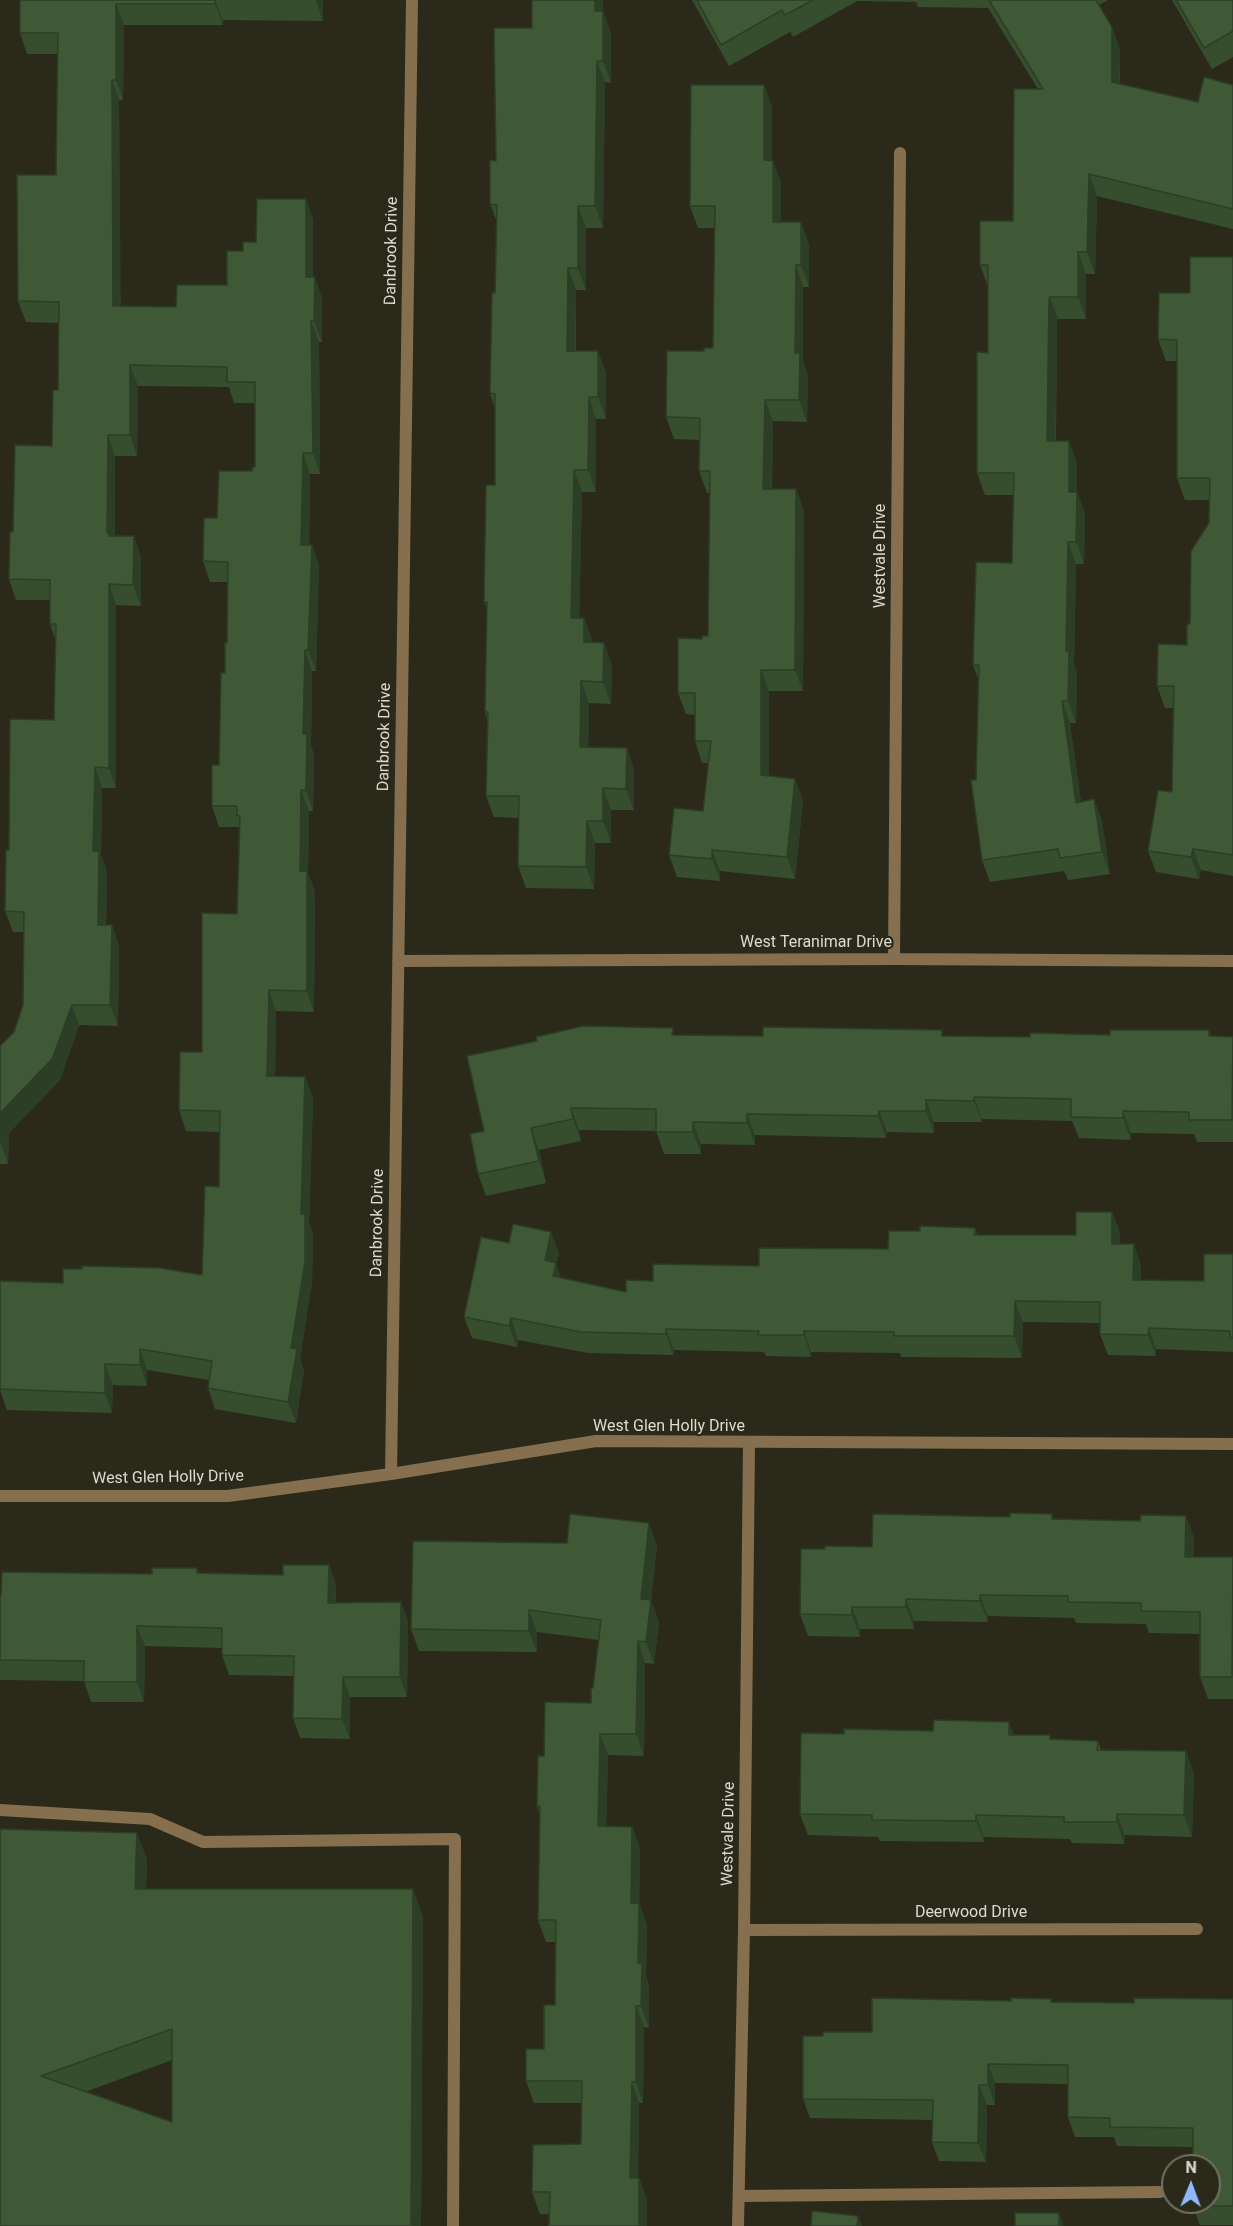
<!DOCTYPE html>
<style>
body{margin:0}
#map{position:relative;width:1233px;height:2226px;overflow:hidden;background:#2b2a1a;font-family:Roboto,sans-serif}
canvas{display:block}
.north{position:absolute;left:1161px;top:2154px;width:60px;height:60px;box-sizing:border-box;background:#2b2a1a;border:2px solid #717163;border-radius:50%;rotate:1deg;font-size:16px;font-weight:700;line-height:24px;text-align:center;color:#dbdbd1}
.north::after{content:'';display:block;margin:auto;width:21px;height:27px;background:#90b8fd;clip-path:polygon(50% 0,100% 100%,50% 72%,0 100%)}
</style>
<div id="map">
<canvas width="1233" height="2226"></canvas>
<div class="north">N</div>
</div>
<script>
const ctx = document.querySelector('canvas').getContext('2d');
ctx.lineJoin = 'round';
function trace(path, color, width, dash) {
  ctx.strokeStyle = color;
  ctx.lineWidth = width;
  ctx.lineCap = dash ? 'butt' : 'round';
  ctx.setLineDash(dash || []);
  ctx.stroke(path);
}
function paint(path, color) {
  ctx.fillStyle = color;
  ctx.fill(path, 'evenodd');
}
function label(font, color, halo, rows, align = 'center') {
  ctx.font = font + ' Roboto,sans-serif';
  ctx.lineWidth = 4.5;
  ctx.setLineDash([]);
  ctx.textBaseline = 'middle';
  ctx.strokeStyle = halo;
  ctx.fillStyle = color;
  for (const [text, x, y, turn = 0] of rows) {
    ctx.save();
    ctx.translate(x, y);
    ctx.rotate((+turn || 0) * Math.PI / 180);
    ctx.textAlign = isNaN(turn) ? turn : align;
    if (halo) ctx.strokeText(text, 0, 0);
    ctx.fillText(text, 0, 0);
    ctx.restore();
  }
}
trace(new Path2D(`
 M0,1810L150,1819L203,1842L455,1839L453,2226
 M739,2196L1160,2192`), '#866f4e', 12);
trace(new Path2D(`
 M894,959L900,153
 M398,961L894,959L1233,961
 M391,1474L412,0
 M0,1496H228L391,1474L596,1441L1233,1444
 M744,1930L1197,1929
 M738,2226L744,1930L749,1443`), '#866f4e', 12);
paint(new Path2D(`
 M20,0H323V21L223,20V25H124L123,100H119L120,306L176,307L227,285L243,251L256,242L306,199L313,220V277L322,298V342H319L320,474H310L309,545H312L319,566L316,671H312L311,746L314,755L313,811H309L308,873L315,892L314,1012L276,1011L275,1077H305L313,1098L309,1223L313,1235L312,1282L300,1359L304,1370L296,1423L215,1409L208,1388L209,1380L147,1370V1386L113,1385L112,1413L7,1410L0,1390V1281L63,1283L202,1275L219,1187V1132L186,1131L179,1110L202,1052L237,914L239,827H219L212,806L219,765L227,643L228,582H210L203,561L217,518L255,467V403H234L229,387L138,386L137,456H115V536H134L141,557V606L116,605V788H102L101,855L107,872L106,925H112L119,946L118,1026L79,1025L60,1080L9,1133L8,1164H0V1046L14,1032L23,1005V932H13L5,911L9,850L54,720L56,641L50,624V600H16L9,579L13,532L52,446L58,390L59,323L26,322L18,301L56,175L58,54H27L20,33Z
 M603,0V11L611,33V83L605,82L603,228H586V290H576V351H598L606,373V419H596V492H582L579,618H584L592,640V642L612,664L611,704L589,703L588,747L627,748L634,770V810H611V843H595L594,889L526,888L518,866L519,818L494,817L486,796L487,720L485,712L487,608L484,602L495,485V409L490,393L495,293L497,222L490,204L496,161L532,28Z
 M692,0H1108L1099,5L1120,49V84L1198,102L1233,85V229L1097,196L1095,274H1086V319H1058L1057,321L1056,441H1069L1077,463V492L1085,513L1084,564H1076L1074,665L1077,672L1076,723H1070L1081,802L1094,799L1102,821L1110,874L1068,880L1064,871L990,882L982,860L976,780L978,678L973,665L1012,563L1014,495H985L977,473L988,353V287L980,265L1013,221L1038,89L988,8L918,7L916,2L857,1L793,37L790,32L729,66Z
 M1172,0H1233V57L1212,69Z
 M764,85L772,107V161L781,182V222L809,244V287H803V361L808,375L807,422L773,421L772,489H796L804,511L803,691H769V776L795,779L803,800L795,879L720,871V881L677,877L669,855L703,811L709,763H702L695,741V715L686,714L678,693L702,639L708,636L710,493H707L699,471V440L674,439L666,417L704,351L713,348L715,228H698L690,206Z
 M1233,257V876L1201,870L1199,879L1156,872L1148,851L1172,792L1173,708H1165L1157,686L1187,645L1190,624L1209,523V500H1185L1177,478V361H1166L1158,339L1190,293Z
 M1209,1030L1211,1036L1233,1037V1142H1197L1194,1134L1131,1133V1140L1079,1138L1072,1121L982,1119V1122H934V1133L887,1132L886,1138L755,1135V1145L701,1144V1154H664L656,1131L579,1130L581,1141L539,1150L546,1183L486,1196L478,1174L484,1131L675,1035L763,1036H944L1030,1037Z
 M1112,1212L1120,1233V1244L1141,1265V1280L1204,1281L1233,1254V1352L1156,1349V1356L1108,1355L1100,1334V1323L1023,1322L1022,1358L901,1357L900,1353L811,1352V1357L766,1356L764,1352L674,1350L673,1355L588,1353L518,1340L517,1347L472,1338L464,1317L509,1243L559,1253L556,1265L561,1278L626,1292L653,1281L759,1266L888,1249L920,1231L975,1228L977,1235H1076Z
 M1054,1519L1194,1537L1193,1557H1233V1699H1208L1200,1677V1634L1149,1633L1146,1624L1076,1623L1074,1618L988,1616V1622L914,1621V1629H860V1637L808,1636L800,1614L825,1549L872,1547Z
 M657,1545L651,1601L659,1622L654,1664L645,1663L644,1756L608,1755L606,1826L632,1827L640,1849L639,1903L647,1925L646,1976L649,1985V2028L644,2027L643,2103H639L638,2178H639L647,2200V2226H549L550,2214H540L532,2192L581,2144L582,2103H534L526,2081L544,2049L555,2005L556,1942H546L538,1920L540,1814L537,1806L544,1756L591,1703L593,1688L599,1640L537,1632V1652L419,1651L411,1629Z
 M329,1565L336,1585V1603L401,1602L408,1622L407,1697H350V1739L300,1738L293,1718L294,1676L229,1675L222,1655V1648L145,1646L144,1702H91L84,1681L0,1680V1595L152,1574L197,1568L199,1573L283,1575Z
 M1014,1735L1052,1739L1098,1741L1101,1750L1194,1773L1192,1837L1125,1835L1124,1844L1072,1843L1070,1839L984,1837V1842L880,1841L878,1837L808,1835L800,1814Z
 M0,1829L137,1833L147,1860L146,1889H413L423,1917L421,2226H0ZM172,2060V2122L85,2092Z
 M1233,1999V2225H1200L1193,2206V2147L1117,2146L1114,2137H1075L1068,2117V2084L995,2083V2105H987L986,2162L939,2161L932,2142V2120L810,2118L803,2099L823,2036L872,2032L1052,2002L1134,2003Z`), '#364d2e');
paint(new Path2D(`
 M215,0L223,20V25L215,4Z
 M316,0H323V21L316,1Z
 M595,0H603V19V11L611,33V83L603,61L595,11Z
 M116,4L124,25L123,100L116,80Z
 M1112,27L1120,49L1119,103L1112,82Z
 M597,61L605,82L603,228L595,206Z
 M112,80L119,100L121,327L113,306Z
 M764,85L772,107V182L764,160Z
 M773,161L781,182V244L773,222Z
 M1089,174L1097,196L1095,274L1087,252Z
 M306,199L313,220V297L306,277Z
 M578,206L586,228V290L578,268Z
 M801,222L809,244V287L801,265Z
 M1078,252L1086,274V319L1078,297Z
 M796,265L803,287V361L808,375L807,422L799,400L795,353Z
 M568,268L576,290L575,373L567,351Z
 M315,277L322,298V342L314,321Z
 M1050,297L1058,319L1057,321L1055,463L1047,441L1049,299Z
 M311,321L319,342L320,474L313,453Z
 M598,351L606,373V419L598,397Z
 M130,365L138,386L137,456L130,435Z
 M589,397L596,419V492L588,470Z
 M765,400L773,421L771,511L763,489Z
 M108,435L115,456V549L107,533Z
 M1069,441L1077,463V506V492L1085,513L1084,564L1076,542L1069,492Z
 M303,453L310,474L309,566L301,545Z
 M574,470L582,492L579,639L571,618Z
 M796,489L804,511L803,691L795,670Z
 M134,536L141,557V606L133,585Z
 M1068,542L1076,564L1074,665L1077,672L1076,723L1068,701L1066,651Z
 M312,545L319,566L316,671L308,650Z
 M109,584L116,605V788L109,768Z
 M584,618L592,640V664L584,642Z
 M604,643L612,664L611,704L603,682Z
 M305,650L312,671L311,746L314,755L313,811L306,790L303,734Z
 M761,670L769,691V797L761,775Z
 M581,681L589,703L588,769L580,747Z
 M1062,701L1070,723L1084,824L1076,803Z
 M627,748L634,770V810L626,789Z
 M95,767L102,788L101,855L107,872L106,945L98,925L93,851Z
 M795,779L803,800L795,879L787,857Z
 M603,788L611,810V843L603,821Z
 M301,790L309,811L308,873L315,892L314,1012L307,991L300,871Z
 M1094,799L1102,821L1110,874L1102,852Z
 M587,821L595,843L594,889L586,867Z
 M1193,849L1201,870L1199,879L1191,857Z
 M712,850L720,871V881L712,859Z
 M112,925L119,946L118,1026L110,1005Z
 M269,990L276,1011L275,1097L267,1076Z
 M72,1005L79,1025L60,1080L9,1133L8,1164L1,1143V1112Z
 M305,1077L313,1098L309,1223L313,1235L312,1282L300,1359L304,1370L296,1423L288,1402L291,1348L301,1214Z
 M974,1097L982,1119V1122L974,1101Z
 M926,1100L934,1122V1133L926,1111Z
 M571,1108L579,1130L581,1141L573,1119Z
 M879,1111L887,1132L886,1138L878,1116Z
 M1123,1111L1131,1133V1140L1123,1118Z
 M747,1114L755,1135V1145L747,1123Z
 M693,1122L701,1144V1154L693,1132Z
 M531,1128L539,1150L546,1183L539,1161Z
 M1112,1212L1120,1233L1119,1265L1112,1244Z
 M551,1232L559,1253L556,1265L563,1284L561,1297L545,1260Z
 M1134,1244L1141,1265V1301L1133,1280Z
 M1015,1301L1023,1322L1022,1358L1014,1336Z
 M511,1318L518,1340L517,1347L509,1326Z
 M1149,1328L1156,1349V1356L1148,1335Z
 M666,1329L674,1350L673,1355L666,1334Z
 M804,1331L811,1352V1357L804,1335Z
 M140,1349L147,1370V1386L140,1365Z
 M105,1364L113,1385L112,1413L105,1393Z
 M1186,1516L1194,1537L1193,1579L1185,1557Z
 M649,1523L657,1545L651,1601L659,1622L654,1664L646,1642L641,1599Z
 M329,1565L336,1585L335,1623L328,1603Z
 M980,1595L988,1616V1622L980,1601Z
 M906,1599L914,1621V1629L906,1607Z
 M401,1602L408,1622L407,1697L400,1677Z
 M852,1607L860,1629V1637L852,1615Z
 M529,1610L537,1632V1652L529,1631Z
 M137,1626L145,1646L144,1702L137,1682Z
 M638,1641L645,1663L644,1756L636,1734Z
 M343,1677L350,1697V1739L342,1719Z
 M1009,1722L1017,1744L1009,1735Z
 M600,1734L608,1755L606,1848L598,1826Z
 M1186,1751L1194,1773L1192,1837L1184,1815Z
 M1117,1814L1125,1835L1124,1844L1117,1822Z
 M976,1815L984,1837V1842L976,1821Z
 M632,1827L640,1849L639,1924L631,1903Z
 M137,1833L147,1860L145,1917L135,1889Z
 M413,1889L423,1917L421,2226H411Z
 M639,1903L647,1925L646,1976L649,1985V2028L641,2006L638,1963Z
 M636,2006L644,2027L643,2103L636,2082Z
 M988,2064L995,2083V2105L988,2085Z
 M632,2082L639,2103L638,2200L630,2178Z
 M979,2085L987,2105L986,2162L978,2143Z
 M639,2178L647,2200V2226H639Z
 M1059,2213L1064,2226H1059Z
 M858,2216L862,2226H857Z`), '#2c3e26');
const building = new Path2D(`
 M20,0H215V4H116V80H112L113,306L176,307L177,285H227V251H243V242H256L257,199H306V277H315L314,321H311L313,453H303L301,545H312L308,650H305L303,734H307L306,790H301L300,871H307V991L269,990L267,1076L305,1077L301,1214H305V1262L291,1348L297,1349L288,1402L208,1388L212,1361L140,1349V1365L105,1364V1393L0,1389V1281L63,1283V1269H82V1266L160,1268L202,1275L205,1186L219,1187L220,1111L179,1110L180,1052H202V913L237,914L240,816H237V806H212V765H219L221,673H225V643H227L228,562L203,561L204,518H217L219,471H252L253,467H255V382H227V367L130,365V435H108L107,533H109V536H134L133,585L109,584V768L95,767L93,851H99L98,925H112L110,1005H72L52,1059L1,1112L0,1143V1046L14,1032L23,1005L24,912L5,911L6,850H9L10,719L54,720L56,624H50V580L9,579L10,532H13L15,445L52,446L53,390H58L59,302L18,301L17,175H56L58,33H20Z
 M532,0H595V11H603V61H597L595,206H578V268H568L567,351H598V397H589L588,470H574L571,618H584V642L604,643L603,682L581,681L580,747L627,748L626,789L603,788V821H587L586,867L518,866L519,796H486L488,712H485L487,602H484L486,485H495V394L490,393L492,293H495L497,205L490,204V160L496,161L494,28H532Z
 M697,0H813L785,15L782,10L721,45Z
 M989,0H1096L1112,27V82L1198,102L1204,77L1233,85V209L1089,174L1087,252H1078V297H1050L1049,299L1047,441H1069V492H1077L1076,542H1068L1066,651H1069L1068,701H1062L1076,803L1094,799L1102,852L1060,858L1058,849L982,860L971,780H976L979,665H973L976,562L1012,563L1014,473H977V352L988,353V265H980V221H1013L1014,89H1043Z
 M1176,0H1233V31L1204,48Z
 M691,85H764V160L773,161V222H801V265H796L795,353H800L799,400H765L763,489H796L795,670H761V775L795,779L787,857L712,850V859L669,855L674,808L703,811L711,741H695V693H678V638L702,639V636H708L710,471H699L700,418L666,417L667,351H704V348H713L715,206H690Z
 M1190,257H1233V855L1193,849L1191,857L1148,851L1158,790L1172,792L1174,686H1157L1158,644L1187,645V624H1190L1191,551L1209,523L1210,478H1177V340L1158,339L1159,293H1190Z
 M583,1026L673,1028L672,1035L763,1036V1027L942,1030V1036L1030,1037V1033L1110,1035V1030H1209V1036L1233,1037L1232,1120H1189V1112L1123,1111V1118L1071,1117V1099L974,1097V1101L926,1100V1111H879L878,1116L747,1114V1123L693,1122V1132H656V1109L571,1108L573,1119L531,1128L539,1161L478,1174L470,1134L484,1131L467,1056L537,1041L536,1037Z
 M1076,1212H1112V1244H1134L1133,1280L1204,1281V1254H1233V1338L1230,1337V1331L1149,1328L1148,1335L1100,1334V1302L1015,1301L1014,1336H894V1332L804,1331V1335H758L759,1331L666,1329V1334L581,1332L511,1318L509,1326L464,1317L481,1237L509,1243L513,1224L551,1232L545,1260L556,1263L553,1276L626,1292V1280L653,1281V1264L759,1266V1248L888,1249L889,1231H920V1226L975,1228L974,1235H1076Z
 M1010,1513L1052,1514V1519L1140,1521L1141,1515L1186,1516L1185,1557H1233L1232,1677H1200V1612L1141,1611V1603L1068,1602V1596L980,1595V1601L906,1599V1607H852V1615L800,1614L801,1549H825V1546L872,1547L873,1514L1010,1517Z
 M570,1514L649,1523L641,1599L651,1600L646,1642L638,1641L636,1734H600L598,1826L632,1827L631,1903H639L638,1963H642L641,2006H636V2082H632L630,2178H639V2226H549L550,2192H532L533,2145L581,2144L582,2081H526V2049H544V2005H555L556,1920H538L540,1806H537L538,1756H544L545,1702L591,1703V1688H593L601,1620L529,1610V1631L411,1629L413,1541L567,1543Z
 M283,1565H329L328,1603L401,1602L400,1677H343L342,1719L293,1718L294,1656L222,1655V1628L137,1626V1682H84V1661L0,1660V1595H1L2,1572L152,1574V1568H197V1573L283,1575Z
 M934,1720L1009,1722V1735H1050V1739L1098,1741L1097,1750L1186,1751L1184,1815L1117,1814V1822H1064V1817L976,1815V1821L872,1820V1815L800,1814L801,1733L844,1734V1729L933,1731Z
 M0,1829L137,1833L135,1889H413L411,2226H0ZM172,2029V2122L41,2076Z
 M872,1998L1011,2001V1998L1051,1999V2002L1134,2003V1998L1233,1999V2206H1193V2202H1209V2166H1193V2128L1110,2127V2118L1068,2117V2065L988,2064V2085H979L978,2143L932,2142L933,2100L803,2099V2036H823V2032H872Z
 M812,2211L858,2216L857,2226H811Z
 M1015,2213H1059V2226H1015Z`);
paint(building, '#3f5936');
trace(building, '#2c3e26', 1.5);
label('16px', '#dbdbd1', '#2b2a1a', [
 ["Danbrook Drive",392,251,-89],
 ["Westvale Drive",881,556,-90],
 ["Danbrook Drive",385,737,-89],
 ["West Teranimar Drive",816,943],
 ["Danbrook Drive",378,1223,-89],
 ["West Glen Holly Drive",669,1427],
 ["West Glen Holly Drive",168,1478,-1],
 ["Westvale Drive",729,1834,-89],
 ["Deerwood Drive",971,1913]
]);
</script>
